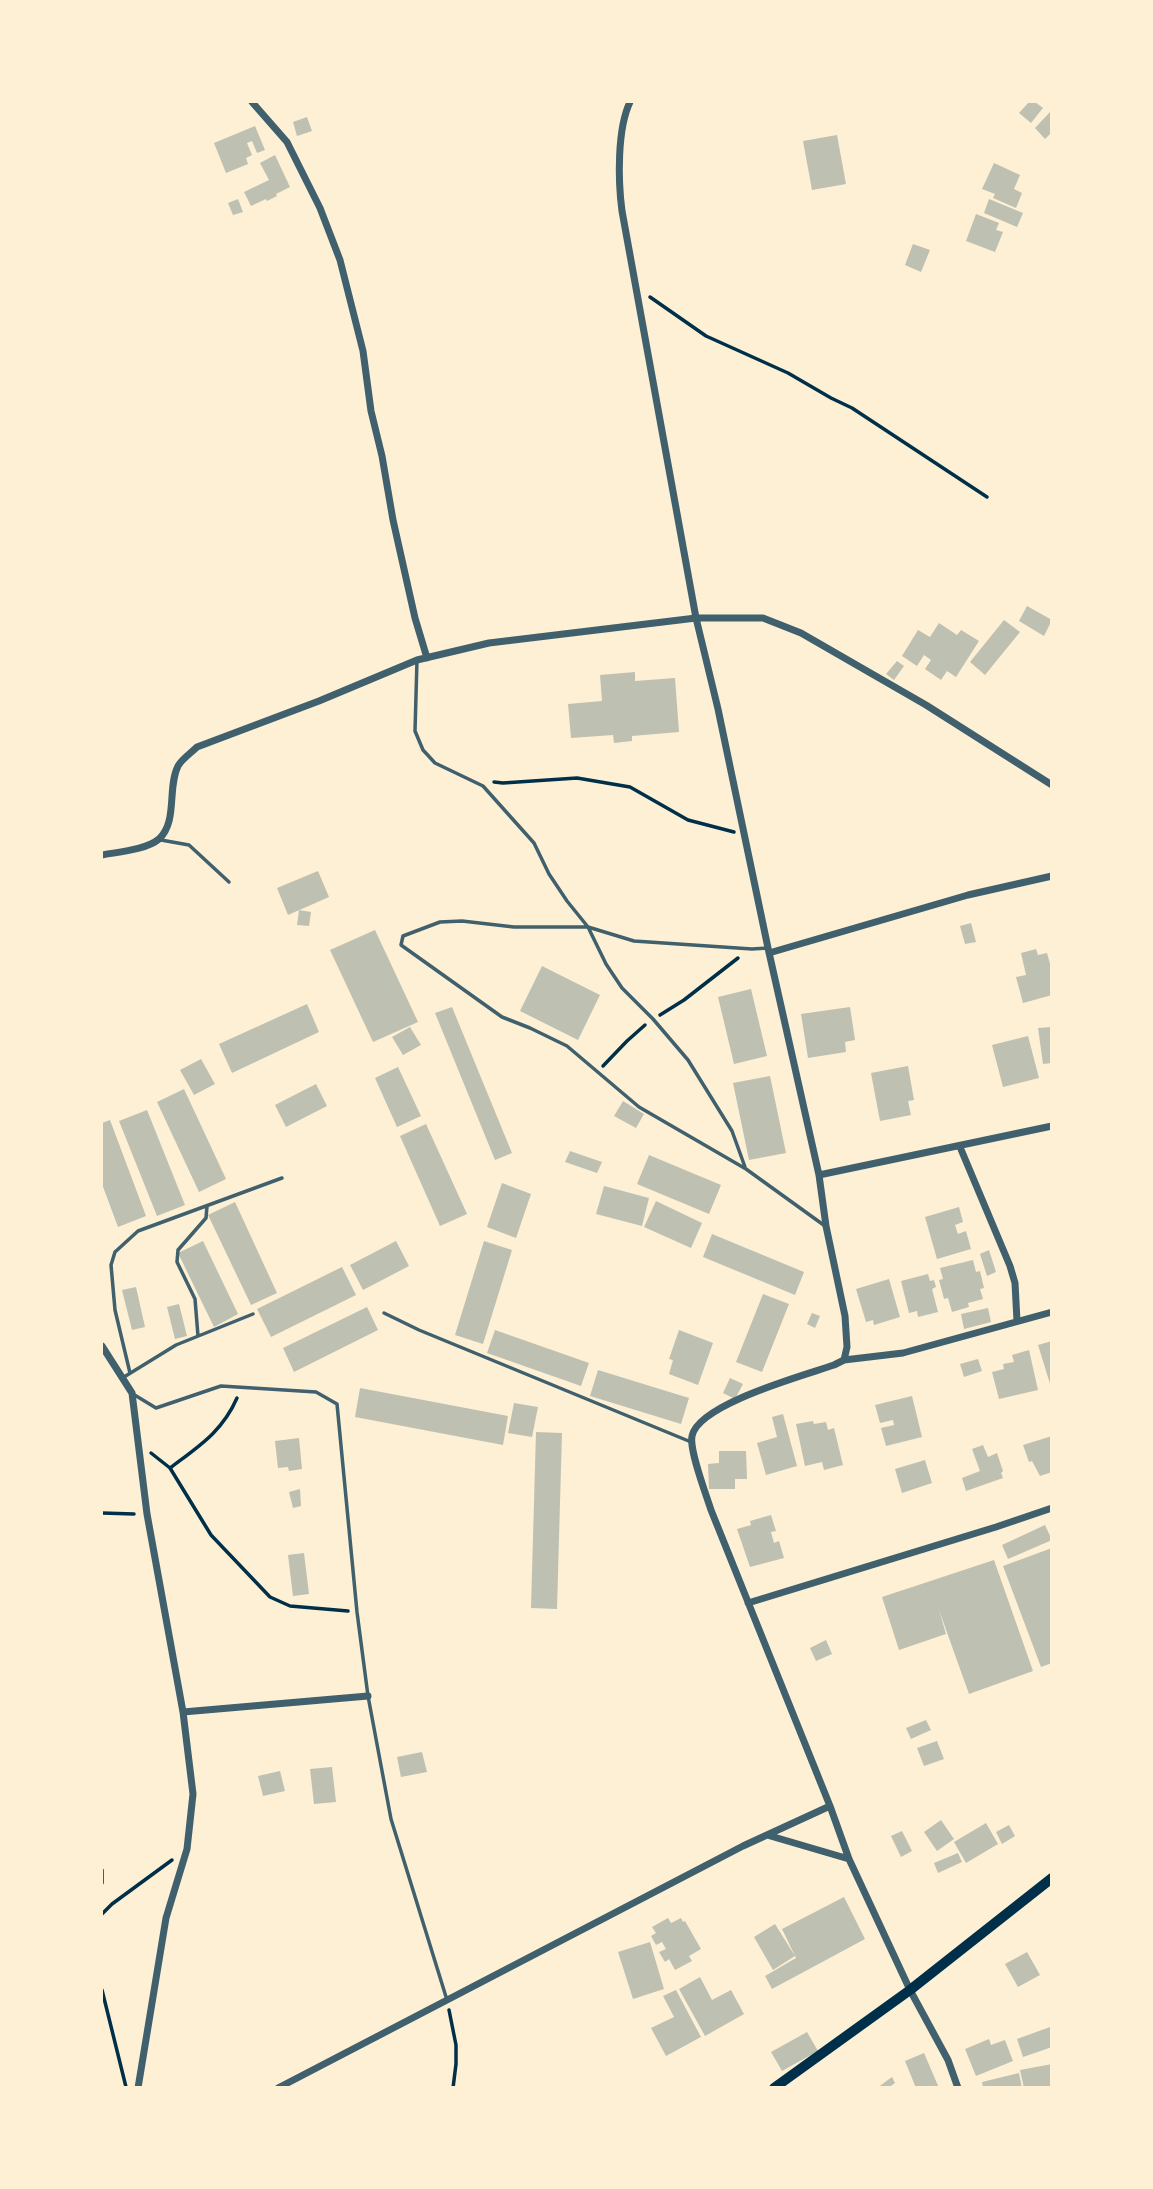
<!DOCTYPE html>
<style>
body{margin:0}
#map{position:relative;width:1153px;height:2189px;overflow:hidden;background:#fdf0d5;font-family:Arial,sans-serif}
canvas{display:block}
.frame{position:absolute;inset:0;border:103px solid #fdf0d5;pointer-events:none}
</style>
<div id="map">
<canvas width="1153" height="2189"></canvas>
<div class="frame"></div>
</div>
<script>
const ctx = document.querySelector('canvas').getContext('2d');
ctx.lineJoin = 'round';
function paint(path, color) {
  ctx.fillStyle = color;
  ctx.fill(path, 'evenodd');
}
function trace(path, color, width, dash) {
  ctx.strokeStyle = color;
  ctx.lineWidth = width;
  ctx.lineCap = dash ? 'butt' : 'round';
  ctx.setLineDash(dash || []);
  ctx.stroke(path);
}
paint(new Path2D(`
 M1029,102H1035L1043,108L1031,123L1019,113Z
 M1050,112L1052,132L1045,139L1035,128Z
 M307,117L312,131L297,136L293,122Z
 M255,126L265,150L257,153L252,141L247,143L252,155L246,158L248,164L226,173L214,143Z
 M837,135L846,184L812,190L803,141Z
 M275,155L290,187L276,194L277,196L267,201L266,199L251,206L244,192L269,180L260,163Z
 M994,163L1020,175L1014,189L1022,193L1016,208L993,198L995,194L982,189Z
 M238,199L243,212L233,215L228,203Z
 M989,199L1023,213L1017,227L984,213Z
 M976,214L999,223L996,230L1003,232L995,252L966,241Z
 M913,244L930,250L921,272L905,265Z
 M1027,606L1052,620L1044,636L1019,621Z
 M1004,620L1020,632L985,675L970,662Z
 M939,623L957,635L961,630L979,641L956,677L947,671L941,680L925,669L931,660L924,655L917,666L902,656L918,630L930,637Z
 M897,661L904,666L894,680L886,674Z
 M635,672V681L675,678L679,732L632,736V741L614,743L613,735L571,738L568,704L602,701L600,675Z
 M318,871L329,897L288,915L277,888Z
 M299,910L311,912L309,926L297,925Z
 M971,923L976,942L965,944L960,926Z
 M375,930L418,1022L373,1042L330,950Z
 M1036,949L1038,955L1047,953L1052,971V995L1023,1003L1016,977L1026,975L1021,953Z
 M542,966L600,995L578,1040L520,1011Z
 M751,989L767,1056L734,1064L718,997Z
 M307,1004L319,1032L232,1073L219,1044Z
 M452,1007L512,1153L495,1160L435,1013Z
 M850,1007L855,1040L845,1042L846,1052L808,1058L801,1014Z
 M410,1027L421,1045L403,1055L392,1037Z
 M1052,1027V1063L1043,1064L1038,1028Z
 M1028,1036L1039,1078L1003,1087L992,1045Z
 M201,1059L215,1084L194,1095L180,1070Z
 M908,1066L914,1100L908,1101L911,1115L880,1121L871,1073Z
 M398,1067L421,1116L397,1127L375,1078Z
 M770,1076L786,1153L749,1160L733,1083Z
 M316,1084L327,1106L286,1127L275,1105Z
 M184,1089L226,1179L199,1192L157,1102Z
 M623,1101L644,1114L636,1128L614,1116Z
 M147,1110L185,1205L157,1216L119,1121Z
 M110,1120L146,1216L118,1227L102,1184V1123Z
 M426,1124L467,1214L440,1226L400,1136Z
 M570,1151L602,1162L597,1173L565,1162Z
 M649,1155L721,1185L709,1214L637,1184Z
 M502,1183L531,1194L516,1238L487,1227Z
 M604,1186L649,1198L642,1226L596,1214Z
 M656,1201L702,1223L691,1248L644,1227Z
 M235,1202L277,1293L251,1305L208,1215Z
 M959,1207L963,1222L955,1225L958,1234L966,1231L971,1249L937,1259L925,1217Z
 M712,1234L804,1272L795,1295L703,1257Z
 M203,1241L238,1314L214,1327L178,1253Z
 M396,1241L409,1266L363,1290L350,1265Z
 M484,1241L512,1250L483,1344L455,1335Z
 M989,1250L996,1272L987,1276L980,1254Z
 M973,1260L976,1272L980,1271L984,1288L980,1289L983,1299L968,1303L969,1307L952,1312L948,1298L944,1299L939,1280L943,1279L940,1268Z
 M342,1267L356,1295L271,1337L257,1309Z
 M928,1274L930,1281L934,1280L936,1287L932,1289L938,1312L918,1317L917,1311L909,1313L901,1281Z
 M889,1279L900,1317L874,1325L873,1320L866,1322L856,1289Z
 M136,1287L145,1327L132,1330L122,1290Z
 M763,1294L789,1304L762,1372L736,1362Z
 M179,1304L187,1336L175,1339L167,1307Z
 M367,1307L378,1330L294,1372L283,1348Z
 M988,1308L991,1322L964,1329L961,1314Z
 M812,1313L820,1316L815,1328L807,1324Z
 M495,1330L589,1363L581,1386L487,1353Z
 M679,1330L713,1343L698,1385L669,1374L673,1360L669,1359Z
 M1052,1341V1387H1051L1038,1345Z
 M1029,1350L1038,1390L999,1399L992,1372L1004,1369L1003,1364L1014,1362L1012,1355Z
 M978,1359L982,1371L964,1377L960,1364Z
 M598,1370L689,1398L681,1424L590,1396Z
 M730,1378L743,1384L735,1399L723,1393Z
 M360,1388L508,1416L503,1445L355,1417Z
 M912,1396L922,1437L886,1446L881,1428L894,1425L893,1420L880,1423L875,1405Z
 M514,1403L538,1407L532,1437L508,1433Z
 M783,1414L797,1466L766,1475L757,1443L777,1437L772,1417Z
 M813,1421L814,1424L826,1422L828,1430L834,1428L843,1465L824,1470L822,1462L805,1466L796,1424Z
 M536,1432L562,1433L557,1609L531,1608Z
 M1052,1436V1472L1040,1476L1032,1461L1029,1462L1023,1445Z
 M299,1438L302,1469L289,1471L288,1467L278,1468L275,1441Z
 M983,1445L988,1457L997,1453L1003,1471L1001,1473L1003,1478L966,1491L962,1478L980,1471L972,1449Z
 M719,1451H746L747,1479H735V1489H709L708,1464L719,1463Z
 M925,1460L932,1483L902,1493L895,1469Z
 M300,1489L301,1506L293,1508L289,1492Z
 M771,1515L776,1531L771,1532L774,1543L779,1541L784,1558L750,1567L737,1529L751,1525L750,1521Z
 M1045,1525L1052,1540L1008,1559L1002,1545Z
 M1052,1548V1663L1041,1667L1003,1566Z
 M304,1553L309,1594L293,1596L288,1555Z
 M994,1560L1033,1671L969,1694L939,1610L946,1634L899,1650L882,1597Z
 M826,1640L832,1654L816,1661L810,1648Z
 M926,1720L931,1730L911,1739L906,1728Z
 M937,1741L944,1759L924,1766L917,1748Z
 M422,1752L427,1772L401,1777L397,1757Z
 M332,1767L336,1802L314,1804L310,1769Z
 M280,1771L285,1791L263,1796L258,1776Z
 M941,1820L954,1839L937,1851L924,1832Z
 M986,1823L998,1844L966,1863L954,1842Z
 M1009,1825L1015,1836L1002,1844L996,1832Z
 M902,1831L912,1851L901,1857L891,1836Z
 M958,1853L962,1862L938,1873L934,1863Z
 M844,1897L865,1939L772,1989L765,1976L796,1958L782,1929Z
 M668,1918L671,1923L681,1918L683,1922L685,1921L701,1949L689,1956L692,1961L675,1970L669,1959L665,1962L659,1952L666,1949L662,1942L656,1945L651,1936L656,1933L652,1927Z
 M775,1924L795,1956L773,1970L754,1937Z
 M650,1942L664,1989L633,1999L618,1952Z
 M1027,1952L1040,1975L1018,1987L1005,1964Z
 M700,1977L712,2000L731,1990L744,2014L705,2036L679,1989Z
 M676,1990L701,2037L666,2056L651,2028L674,2017L663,1996Z
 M1050,2027L1052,2047L1023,2057L1017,2039Z
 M807,2032L818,2051L782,2071L771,2052Z
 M989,2039L991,2045L1005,2040L1013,2061L976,2076L965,2049Z
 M924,2053L939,2088H916L905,2061Z
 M1052,2064V2088H1024L1020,2070Z
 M1019,2073L1022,2088H983L982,2082Z
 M892,2077L895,2083L888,2088H877Z`), '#bec0b2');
trace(new Path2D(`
 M650,297L706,336L788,373L831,398L852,408L987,497
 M494,782L503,783L577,778L630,787L688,820L734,832
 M660,1015L684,1000L738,958
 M603,1066L627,1041L645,1025
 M151,1453L170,1468L211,1535L270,1597L290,1606L348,1611
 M170,1468C199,1446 222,1432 237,1398
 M102,1513L134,1514
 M102,1870V1883
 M102,1914L112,1904L172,1860
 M102,1990L126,2087
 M449,2010L456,2045V2064L453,2088`), '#003049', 3.5);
trace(new Path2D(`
 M417,660L415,731L423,750L435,763L483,786L534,843L549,874L567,901L588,927L606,964L622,988L653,1019L688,1060L732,1131L745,1167
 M161,840L189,845L229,882
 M768,948L752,949L634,941L588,927H514L462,921L440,922L403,936L401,945L502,1017L530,1028L567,1046L639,1107L746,1169L825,1226
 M384,1313L419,1330L691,1442
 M198,1336L195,1299L177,1262L178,1250L206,1218L207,1206
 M130,1373L115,1310L111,1265L115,1252L138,1231L282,1178
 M124,1377L176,1345L253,1314
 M133,1394L156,1408L221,1386L316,1392L337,1404L357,1612L368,1696L391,1819L447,2000`), '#3f606c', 3.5);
trace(new Path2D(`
 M252,102L287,142L320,208L340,260L363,351L371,411L382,456L393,520L415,618L427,658
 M630,102C617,129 618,181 622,211L696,618L718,709L768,948L819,1175L826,1226L845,1316L847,1347L844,1360L834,1365C805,1375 698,1404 692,1436C689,1450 706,1494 711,1510L830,1806L849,1859L910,1990L948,2060L958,2088
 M102,855C117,852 146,850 159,839C178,821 167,788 178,766C182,759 191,753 197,747L319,701L417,660L489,643L696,618H763L801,633L926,705L1052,785
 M769,953L968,895L1052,876
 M960,1147L1010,1266L1015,1283L1017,1321
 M819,1175L1052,1126
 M102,1346L132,1393L147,1514L183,1712L193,1794L187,1849L166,1918L138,2088
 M844,1360L903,1353L1052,1312
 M748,1603L996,1527L1052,1508
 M183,1712L368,1696
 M767,1835L849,1859
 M278,2088L743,1846L830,1806`), '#3f606c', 7);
trace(new Path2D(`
 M774,2088L910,1990L1052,1878`), '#003049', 10);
</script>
